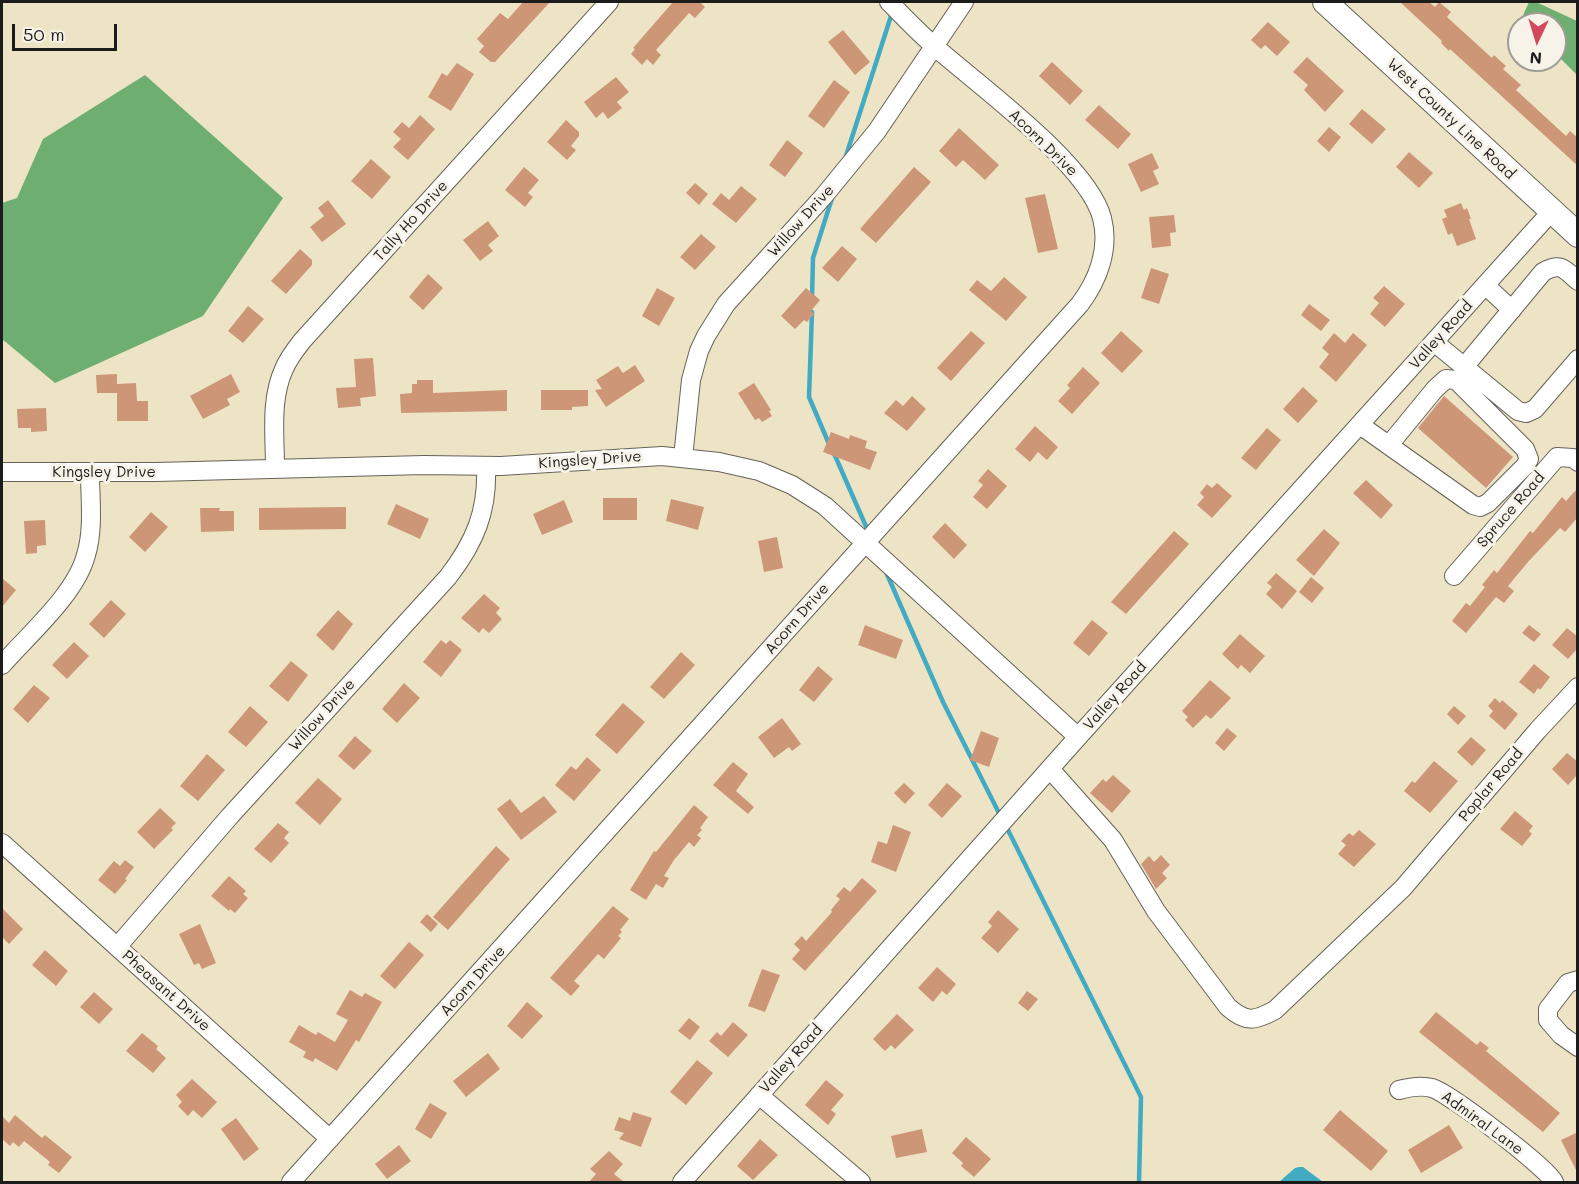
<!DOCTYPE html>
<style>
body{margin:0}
#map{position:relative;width:1579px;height:1184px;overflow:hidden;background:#ede4c6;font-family:Mali,sans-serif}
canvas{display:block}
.frame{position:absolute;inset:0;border:3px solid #1c1c1c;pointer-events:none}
.north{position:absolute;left:1507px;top:12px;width:60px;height:60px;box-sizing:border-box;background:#f7f3e8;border:2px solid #9f9d96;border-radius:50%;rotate:184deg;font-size:16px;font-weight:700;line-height:24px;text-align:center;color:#1c1c1c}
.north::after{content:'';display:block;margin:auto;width:21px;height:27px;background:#d1495b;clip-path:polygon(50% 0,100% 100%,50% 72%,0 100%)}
.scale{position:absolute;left:12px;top:24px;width:105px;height:27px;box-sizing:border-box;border:3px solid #1c1c1c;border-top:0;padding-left:8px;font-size:18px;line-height:21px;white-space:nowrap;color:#1c1c1c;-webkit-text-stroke:4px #f7f3e8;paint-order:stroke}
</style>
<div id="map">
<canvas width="1579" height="1184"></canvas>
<div class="frame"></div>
<div class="north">N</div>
<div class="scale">50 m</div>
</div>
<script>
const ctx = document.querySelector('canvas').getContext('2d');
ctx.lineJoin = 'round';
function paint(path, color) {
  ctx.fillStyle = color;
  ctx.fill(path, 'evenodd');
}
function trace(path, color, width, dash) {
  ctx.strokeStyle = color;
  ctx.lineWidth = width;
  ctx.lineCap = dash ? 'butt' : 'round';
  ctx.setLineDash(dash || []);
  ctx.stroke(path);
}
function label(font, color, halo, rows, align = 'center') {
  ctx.font = font + ' Mali,sans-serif';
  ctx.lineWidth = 6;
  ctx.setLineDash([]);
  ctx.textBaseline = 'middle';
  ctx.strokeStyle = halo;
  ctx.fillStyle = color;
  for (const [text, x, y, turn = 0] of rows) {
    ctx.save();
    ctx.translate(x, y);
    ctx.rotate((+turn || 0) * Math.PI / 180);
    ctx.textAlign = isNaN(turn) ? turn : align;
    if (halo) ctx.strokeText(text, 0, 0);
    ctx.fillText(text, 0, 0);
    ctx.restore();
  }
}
paint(new Path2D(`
 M1529,2H1536L1577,21V75L1555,53V24H1525L1521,20Z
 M145,75L283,198L203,316L55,383L2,339V203L17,198L43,139Z`), '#6eae71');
paint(new Path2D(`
 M1299,1167H1303L1323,1182H1279L1295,1168Z`), '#42abc1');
trace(new Path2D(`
 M845,159L892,13
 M812,298L813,258L833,195
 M812,312L809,397L829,444
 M833,451L868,531
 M886,572L943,702L1001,817
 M1005,824L1141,1097L1139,1182`), '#42abc1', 4.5);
paint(new Path2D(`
 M523,2H550L495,62H491L479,52L484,46L477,39L500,13L508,19Z
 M673,2H700L705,7L695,18L689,13L681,22L656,50L661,55L653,65L647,59L642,65L631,54L635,49L633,48Z
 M1400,2H1429L1435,7L1439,2L1451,12L1447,17L1492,58L1494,55L1506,66L1503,69L1521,85L1516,90L1566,136L1570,131L1578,138V166L1450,49L1449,51L1441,43L1442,41Z
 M1268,22L1290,42L1277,56L1265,45L1261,49L1251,40Z
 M843,30L870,62L855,75L828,42Z
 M1307,57L1344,91L1325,112L1304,90L1308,85L1293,72Z
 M1052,62L1083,91L1070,105L1039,76Z
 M457,63L474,74L451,111L428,97L442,73L447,76Z
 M616,77L629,92L617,102L622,108L608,119L603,112L596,118L584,102Z
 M834,80L850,92L824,128L808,116Z
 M1099,105L1131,134L1118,149L1085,120Z
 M1362,109L1386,129L1372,144L1349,124Z
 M420,115L435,129L408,160L393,147L401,139L393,132L402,122L409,128Z
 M566,120L579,132V136L571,146L576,150L567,160L547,142Z
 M1329,127L1341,137L1329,152L1317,141Z
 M959,128L999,165L985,180L963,160L956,167L939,151Z
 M787,140L803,153L785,177L769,165Z
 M1409,152L1433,173L1419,188L1396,167Z
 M1152,153L1159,168L1153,171L1159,184L1141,192L1128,164Z
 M371,159L391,177L372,199L351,181Z
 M524,167L539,180L528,193L533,197L525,207L505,190Z
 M914,167L931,182L876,243L860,229Z
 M695,183L708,194L699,205L686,193Z
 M741,186L757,199L736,223L712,204L721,193L729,200Z
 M1045,194L1058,249L1038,253L1025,198Z
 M328,200L346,224L322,242L310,227L324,216L318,208Z
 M1461,203L1464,210L1467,208L1471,219H1469L1476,239L1457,246L1452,233L1448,235L1442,219L1447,217L1444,210Z
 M1174,215L1176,232L1170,233L1171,246L1152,248L1149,217Z
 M488,221L499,236L488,245L493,251L480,261L463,240Z
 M701,234L716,247L695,270L680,257Z
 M842,246L857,259L838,282L822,268Z
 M300,249L312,260V265L286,294L271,281Z
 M1151,268L1169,274L1159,304L1141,298Z
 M428,274L443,288L423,310L409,297Z
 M1004,277L1027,297L1006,321L969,290L977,280L991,291Z
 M1384,286L1405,304L1385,327L1370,314L1379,303L1373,298Z
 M657,288L675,298L659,326L642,316Z
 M806,288L820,300L811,311L814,314L807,322L804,320L795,329L781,316Z
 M1309,304L1330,320L1321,331L1301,315Z
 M248,306L264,319L243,343L228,331Z
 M971,331L985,343L951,381L937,368Z
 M1121,331L1143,351L1122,373L1101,353Z
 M1334,333L1345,343L1353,333L1367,345L1336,382L1319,367L1329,354L1322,348Z
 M373,358L376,396L360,398L361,406L338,408L336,388L356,387L354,359Z
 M635,365L645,381L606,407L595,390L602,389L596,380L618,366L623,373Z
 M1083,367L1100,383L1072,414L1058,401L1070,388L1067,385Z
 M117,374V384L136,383L137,401H148V421H117V393H97L96,375Z
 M231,374L240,392L227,399L230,405L203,419L190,396Z
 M417,380H433V393L507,390V411L401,413L400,394L412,393V384H417Z
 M754,383L771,410L769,411L772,416L762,422L759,418L755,420L738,393Z
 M1303,387L1318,401L1298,423L1283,409Z
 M541,390H588V406L572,407V410H541Z
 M912,396L926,409L907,431L884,413L896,400L903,406Z
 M1444,396L1513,457L1486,488L1418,428Z
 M46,408L47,431L31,432V428H18L17,409Z
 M1035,426L1058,447L1047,460L1038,452L1030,462L1015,449Z
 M1267,428L1281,440L1256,470L1241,458Z
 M831,432L849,439L850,435L867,441L865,448L877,452L870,470L823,452Z
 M988,469L1007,486L987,509L973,497L983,485L978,481Z
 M1366,480L1393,505L1381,519L1353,493Z
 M1217,483L1232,496L1212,518L1197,505L1204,497L1200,493L1207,484L1212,488Z
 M1578,488V517L1565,532L1560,528L1528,562L1508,586L1514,591L1504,603L1496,597L1466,633L1452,621L1466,603L1470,606L1485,587L1482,585L1494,570L1497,573L1530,531L1533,533L1562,497L1566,501Z
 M603,498H637V520H603Z
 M671,499L704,507L698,530L666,521Z
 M564,500L573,522L542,535L533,514Z
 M396,504L429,519L420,539L387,524Z
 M346,507V529L259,530V508Z
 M200,508H220L219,511H234V531L201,532Z
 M151,512L168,527L145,552L129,537Z
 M45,520L46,545L37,546V553L26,554L24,521Z
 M945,523L967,545L954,559L932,537Z
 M1324,529L1340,543L1314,576L1296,560Z
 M1174,531L1189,544L1126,614L1111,602Z
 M777,537L783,568L764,572L758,541Z
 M1276,573L1297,591L1282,609L1266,594L1272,587L1267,583Z
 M1311,577L1324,588L1312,603L1299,592Z
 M2,578L16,590L2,607Z
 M484,594L500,608L496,613L502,619L489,633L483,628L479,633L461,618Z
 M111,600L126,614L104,638L89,624Z
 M338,610L353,624L333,651L316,635Z
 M1092,620L1108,633L1089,656L1073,643Z
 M865,625L903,640L896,659L858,645Z
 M1529,625L1541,634L1534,642L1522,633Z
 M1567,628L1578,637V648L1568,659L1552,645Z
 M1240,634L1265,656L1250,673L1241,665L1238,669L1222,654Z
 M441,640L446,644L450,640L462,650L441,677L423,662Z
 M74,642L89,656L67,679L52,665Z
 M681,652L695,665L664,699L650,687Z
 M291,661L308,675L288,702L269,686Z
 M1534,664L1550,677L1540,690L1538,688L1534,694L1519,682Z
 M818,666L833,679L814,702L799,690Z
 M1210,680L1231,698L1211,719L1206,715L1193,728L1185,720L1188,717L1182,711Z
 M404,683L420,698L397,723L382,709Z
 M34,685L50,698L28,723L13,709Z
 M1495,698L1500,703L1502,700L1518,714L1505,730L1489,716L1493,711L1488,706Z
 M623,703L645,722L617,754L595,735Z
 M250,706L268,722L246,747L228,732Z
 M1454,706L1466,716L1458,725L1447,714Z
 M782,718L801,744L792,751L789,747L774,758L758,737Z
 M1227,728L1237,736L1224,751L1215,743Z
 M981,731L999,738L989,767L970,760Z
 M355,736L372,751L354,770L338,756Z
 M1471,737L1486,750L1472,766L1457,752Z
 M1567,753L1578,762V774L1568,785L1552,769Z
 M207,754L225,770L198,801L180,786Z
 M587,757L601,770L574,801L555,785L571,766L576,770Z
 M1434,761L1458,781L1430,813L1404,791L1412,781L1415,783Z
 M733,762L748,774L736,791L754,807L748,814L713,785Z
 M1113,775L1131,791L1112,813L1090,793L1103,779L1106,782Z
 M318,778L342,799L320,825L295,803Z
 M904,783L915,793L905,804L894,793Z
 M947,783L962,796L942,818L928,805Z
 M544,796L557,812L521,840L497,809L510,799L521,813Z
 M694,805L708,817L700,828L702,830L697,835L701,838L694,847L689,842L674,860L664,876L669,878L663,888L656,884L646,900L630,890L654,851L656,852Z
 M160,808L176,823L171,828L173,830L154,849L137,832Z
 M1515,811L1533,826L1529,831L1532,834L1522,846L1500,829Z
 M278,823L289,832L284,838L289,843L271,863L254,849Z
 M893,825L911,832L896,872L871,862L878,841L887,844Z
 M1359,830L1376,844L1354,867L1338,854L1346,845L1341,841L1349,833L1353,836Z
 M496,846L510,859L448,930L433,917Z
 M1161,855L1170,865L1162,873L1167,878L1156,889L1141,864L1149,856L1154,862Z
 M125,860L134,867L125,879L127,880L115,894L98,880L114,861L120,866Z
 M229,876L246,891L243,894L248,898L235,913L230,909L229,911L211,896Z
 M862,878L877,891L805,971L792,959L800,950L794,944L802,936L806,941L832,912L831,910L840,899L836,896L844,887L850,892Z
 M613,906L629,919L620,930L622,932L618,936L621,938L604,959L598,954L574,981L580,986L571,996L550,978Z
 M2,908L23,929L9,944L2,937Z
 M998,910L1019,929L998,953L981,938L992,926L988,922Z
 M427,914L438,924L431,932L420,922Z
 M200,924L216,963L202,969L199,963L194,965L179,934Z
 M409,942L424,955L395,989L380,976Z
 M45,950L68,971L56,986L32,965Z
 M937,967L956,984L947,995L942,991L933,1002L918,988Z
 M762,969L780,975L765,1012L748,1006Z
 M350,990L362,997L365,993L382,1002L359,1042L356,1040L337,1071L315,1058L313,1062L303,1057L306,1052L289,1042L299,1025L316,1035L318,1032L335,1042L348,1020L336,1014Z
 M1027,991L1038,999L1028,1011L1018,1003Z
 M94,992L113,1009L99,1024L80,1007Z
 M527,1002L543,1016L522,1039L507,1026Z
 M1436,1012L1477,1045L1480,1041L1489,1048L1486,1051L1560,1113L1543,1132L1419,1032Z
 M897,1014L914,1030L895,1049L891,1045L885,1051L873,1039Z
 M689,1018L700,1027L690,1040L678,1031Z
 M733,1022L748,1035L728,1057L709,1041L717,1032L721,1036Z
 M142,1033L158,1046L156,1049L166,1058L153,1073L126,1051Z
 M488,1053L500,1069L466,1097L453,1081Z
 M697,1060L713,1073L686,1105L670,1092Z
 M192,1079L217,1102L202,1118L193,1110L188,1116L178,1106L182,1102L176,1095Z
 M826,1080L844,1095L831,1110L836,1114L828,1125L805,1105Z
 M430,1103L447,1113L431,1139L415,1129Z
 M1340,1110L1388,1151L1371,1171L1323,1130Z
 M633,1112L652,1118L641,1147L619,1139L624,1133L614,1130L619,1117L630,1121Z
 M15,1115L42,1138L45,1135L72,1157L59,1173L48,1165L50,1162L24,1141L19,1147L13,1142L10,1146L2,1139V1116L9,1123Z
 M236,1118L259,1149L244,1161L221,1129Z
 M1449,1125L1463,1148L1421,1173L1408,1150Z
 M922,1129L927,1152L896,1158L891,1136Z
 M1578,1132V1174L1561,1140Z
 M966,1137L991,1159L974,1177L961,1166L963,1163L952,1153Z
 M760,1139L778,1155L753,1180L737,1166Z
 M399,1145L411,1161L387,1179L375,1164Z
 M609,1151L623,1164L614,1174L624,1182H589L596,1174L590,1169Z`), '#cd9777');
const minor = new Path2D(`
 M1485,285L1512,310
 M1434,342L1518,411L1526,413L1535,409L1578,359
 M1464,367L1543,272C1561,262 1564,269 1578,281
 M1360,425L1473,505L1480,507L1488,503L1525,466L1529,459L1525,449L1456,380L1446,379L1435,389L1389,445
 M683,458L691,380L699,351L706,336L726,304L823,197L877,131L964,2
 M275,468C275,436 270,399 284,369C288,359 295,350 302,341L609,2
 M2,472H156L424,465L501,466L662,456L719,462L759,471L792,485L825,506L1078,737
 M1454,576L1557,457L1573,458L1578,462
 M2,665C28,635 76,594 86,555C94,529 90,499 90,472
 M1050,769L1113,840L1156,911L1228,1007C1246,1023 1255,1021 1275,1010L1403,888L1538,730L1578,687
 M2,843L330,1139
 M117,947L230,816L448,577C475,542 488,511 486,466
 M1578,980L1568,983L1548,1009V1020L1561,1035L1578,1047
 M1399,1090C1410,1087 1421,1085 1432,1088C1449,1093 1548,1168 1554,1182
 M759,1095L861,1182
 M291,1182L1080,304C1098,280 1110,249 1102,218C1088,164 978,85 934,46C918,32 904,17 889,2
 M682,1182L1078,737L1551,212`);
const major = new Path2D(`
 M1325,2L1578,235`);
trace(minor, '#656258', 20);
trace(major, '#656258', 26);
trace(minor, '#fff', 18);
trace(major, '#fff', 24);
label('15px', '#1c1c1c', '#f7f3e8', [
 ["West County Line Road",1451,119,43],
 ["Acorn Drive",1043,143,44],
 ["Tally Ho Drive",411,221,-48],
 ["Willow Drive",801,221,-48],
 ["Valley Road",1441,335,-48],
 ["Kingsley Drive",590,460,-4],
 ["Kingsley Drive",104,472],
 ["Spruce Road",1511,510,-49],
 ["Acorn Drive",797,619,-49],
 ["Valley Road",1115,696,-48],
 ["Willow Drive",322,715,-48],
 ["Poplar Road",1491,785,-50],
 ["Acorn Drive",473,981,-48],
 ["Pheasant Drive",166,991,42],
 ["Valley Road",791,1059,-48],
 ["Admiral Lane",1482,1123,36]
]);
</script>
